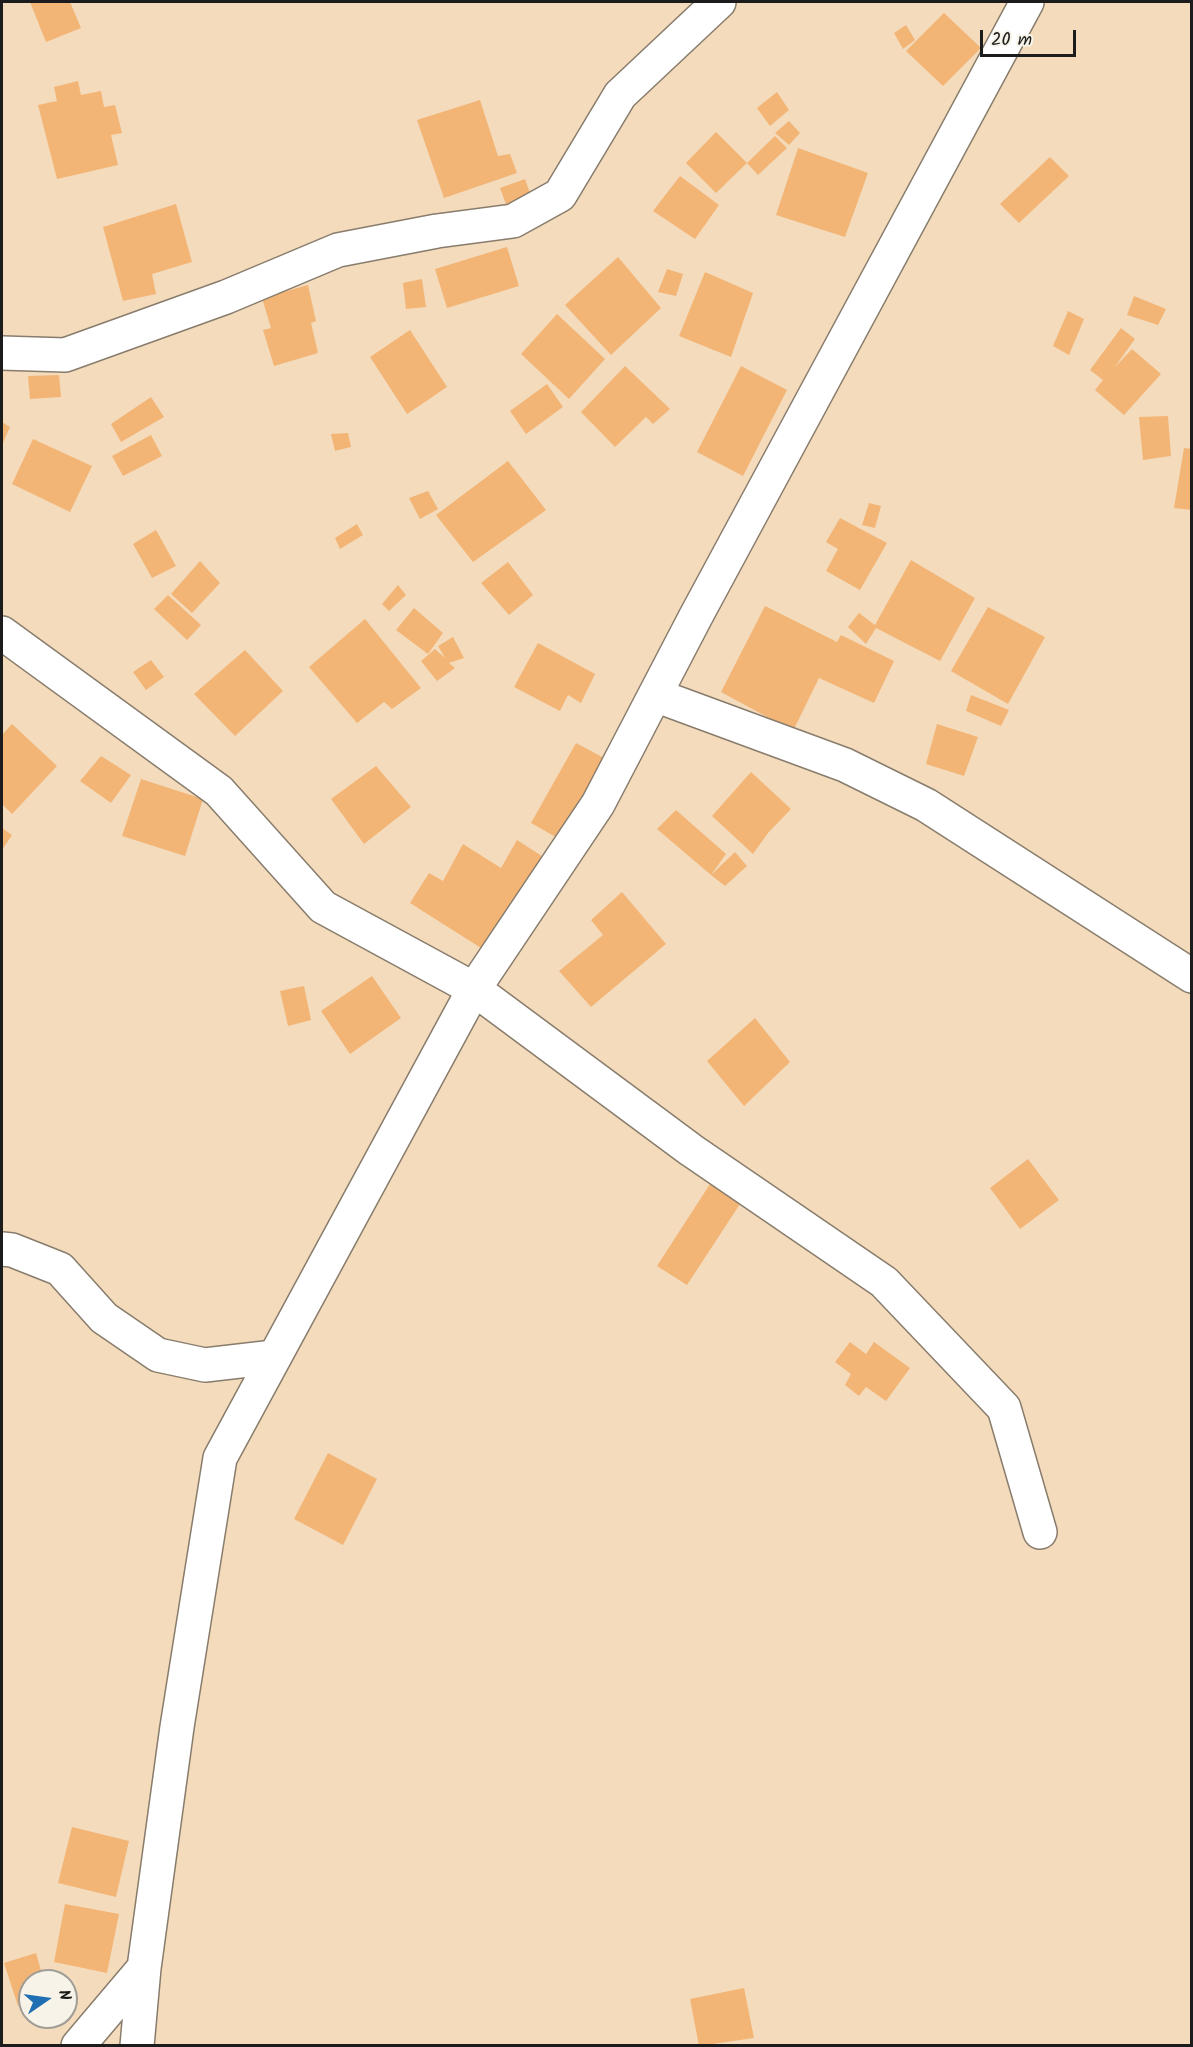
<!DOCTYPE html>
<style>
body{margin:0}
#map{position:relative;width:1193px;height:2047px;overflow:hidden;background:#f3dbbc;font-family:Kalam,sans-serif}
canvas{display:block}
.frame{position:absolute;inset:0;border:3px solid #1c1c1c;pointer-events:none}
.north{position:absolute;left:18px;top:1969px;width:60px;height:60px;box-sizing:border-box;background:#f7f3e8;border:2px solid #9f9d96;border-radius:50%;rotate:77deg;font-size:16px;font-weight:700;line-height:24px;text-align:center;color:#1c1c1c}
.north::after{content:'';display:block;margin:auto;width:21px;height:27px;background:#1f6fb2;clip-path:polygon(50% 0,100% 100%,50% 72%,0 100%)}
.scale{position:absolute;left:980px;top:30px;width:96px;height:27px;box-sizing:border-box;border:3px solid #1c1c1c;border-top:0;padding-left:8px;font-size:18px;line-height:21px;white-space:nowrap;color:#1c1c1c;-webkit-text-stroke:4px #f7f3e8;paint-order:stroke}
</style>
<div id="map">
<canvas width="1193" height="2047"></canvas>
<div class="frame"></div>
<div class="north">N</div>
<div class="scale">20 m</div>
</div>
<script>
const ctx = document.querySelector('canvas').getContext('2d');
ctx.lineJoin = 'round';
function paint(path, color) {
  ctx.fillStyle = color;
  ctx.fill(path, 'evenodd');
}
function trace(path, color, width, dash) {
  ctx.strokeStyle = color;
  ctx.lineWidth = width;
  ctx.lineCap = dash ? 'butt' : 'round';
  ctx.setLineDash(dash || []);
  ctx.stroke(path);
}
paint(new Path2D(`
 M30,2H70L81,28L46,42Z
 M944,13L981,48L943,86L906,51Z
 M906,25L915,40L903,49L894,33Z
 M78,81L81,95L101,91L104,107L115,105L122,133L111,135L118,165L57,179L38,105L57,101L54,87Z
 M777,92L789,110L770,126L757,108Z
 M480,100L498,156L510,154L517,173L444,198L417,120Z
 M789,121L800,133L789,145L775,133Z
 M716,132L747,163L716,193L686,163Z
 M775,136L787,148L758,175L747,163Z
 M798,148L868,173L845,237L776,215Z
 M1050,157L1069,176L1019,223L1000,204Z
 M680,176L719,205L695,239L653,211Z
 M525,179L532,199L507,207L500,188Z
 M176,204L192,262L152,274L156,294L123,301L103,227Z
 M507,247L519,286L447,308L435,269Z
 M618,257L661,308L611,355L565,305Z
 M667,269L683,274L676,296L658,292Z
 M705,272L753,293L731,357L679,336Z
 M422,279L426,307L406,309L403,283Z
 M308,285L316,321L311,323L318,353L274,366L263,330L271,328L262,298Z
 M1134,296L1166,309L1158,325L1127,315Z
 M1068,311L1084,319L1069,355L1053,346Z
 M557,314L605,359L569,399L521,354Z
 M1121,328L1135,339L1114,368L1132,349L1161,374L1124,415L1095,390L1103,380L1090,370Z
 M410,330L447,387L407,414L370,357Z
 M625,366L670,409L653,424L646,417L615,447L581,412Z
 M741,366L787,390L743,476L697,452Z
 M59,375L61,397L30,399L28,376Z
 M547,384L563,407L526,434L510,411Z
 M151,397L164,417L121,442L111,424Z
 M1168,416L1171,456L1143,460L1139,417Z
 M2,422L10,427L2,445Z
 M348,433L351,447L335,451L331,434Z
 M151,435L162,456L123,476L112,456Z
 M33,439L92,466L70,512L12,484Z
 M1184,448L1192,449V510L1174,508Z
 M508,461L546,510L473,562L436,515Z
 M428,491L438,509L420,519L409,498Z
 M869,503L881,506L875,528L862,525Z
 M840,518L887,543L860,590L826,571L838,549L826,542Z
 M357,524L363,535L340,549L335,538Z
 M156,530L176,566L152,578L133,544Z
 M911,560L975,598L940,661L876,628L866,644L848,627L859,613L875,625Z
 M200,561L220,583L192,613L171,594Z
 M508,562L533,595L509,615L481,583Z
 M398,585L406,595L389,611L382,604Z
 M168,595L201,625L187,640L154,609Z
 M765,606L837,642L841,635L894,661L874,703L819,678L793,731L721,692Z
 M988,607L1045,637L1008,704L951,671Z
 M414,608L443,633L428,654L396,630Z
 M365,619L421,688L392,709L384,702L357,723L309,667Z
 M453,637L464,658L449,663L455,668L437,681L421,661L435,649L445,658L438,646Z
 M538,643L595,674L581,703L568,695L560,711L514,687Z
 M245,650L283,691L235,736L194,694Z
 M151,660L164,677L146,690L133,672Z
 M971,695L1009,710L1001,726L966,711Z
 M12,724L57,766L12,814L2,804V735Z
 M937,724L978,737L964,776L926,764Z
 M576,743L606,759L561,840L531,823Z
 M101,756L131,775L111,803L80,781Z
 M376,766L411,807L364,844L331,799Z
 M751,772L791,809L768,833L753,854L712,816Z
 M141,779L203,799L185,856L122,836Z
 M676,810L726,854L711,875L657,829Z
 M2,828L12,835L2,850Z
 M517,840L548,860L492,955L410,903L429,873L443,881L463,844L501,868Z
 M735,852L747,866L725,886L711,875Z
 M622,892L666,944L591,1007L559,971L603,935L591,920Z
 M372,976L401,1018L350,1054L321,1011Z
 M304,986L311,1020L288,1026L280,991Z
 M755,1018L790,1062L744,1106L707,1061Z
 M1028,1159L1059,1200L1020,1229L990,1188Z
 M710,1184L740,1204L687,1285L657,1266Z
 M850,1342L866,1354L874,1342L910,1368L886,1401L866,1387L859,1396L845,1385L851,1374L835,1362Z
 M328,1453L377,1479L343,1545L294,1519Z
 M72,1827L129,1841L116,1897L58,1883Z
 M65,1904L119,1914L107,1973L54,1962Z
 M36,1953L44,1981H30V2003L18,2006L4,1963Z
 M744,1988L754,2038L699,2046L690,1999Z`), '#f3b576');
const minor = new Path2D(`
 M2,353L65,355L226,297L338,250L437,231L513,221L560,195L620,95L719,2
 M2,633L219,791L323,907L474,989L691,1150L884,1282L1004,1408L1040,1532
 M655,695L845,765L926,805L1192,976
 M2,1249L12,1250L60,1269L104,1318L158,1355L205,1365L274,1357
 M78,2046L144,1968
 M137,2046L144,1968L177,1727L220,1458L474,989L598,804L696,616L1027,2`);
trace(minor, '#887c6c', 36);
trace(minor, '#fff', 33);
</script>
